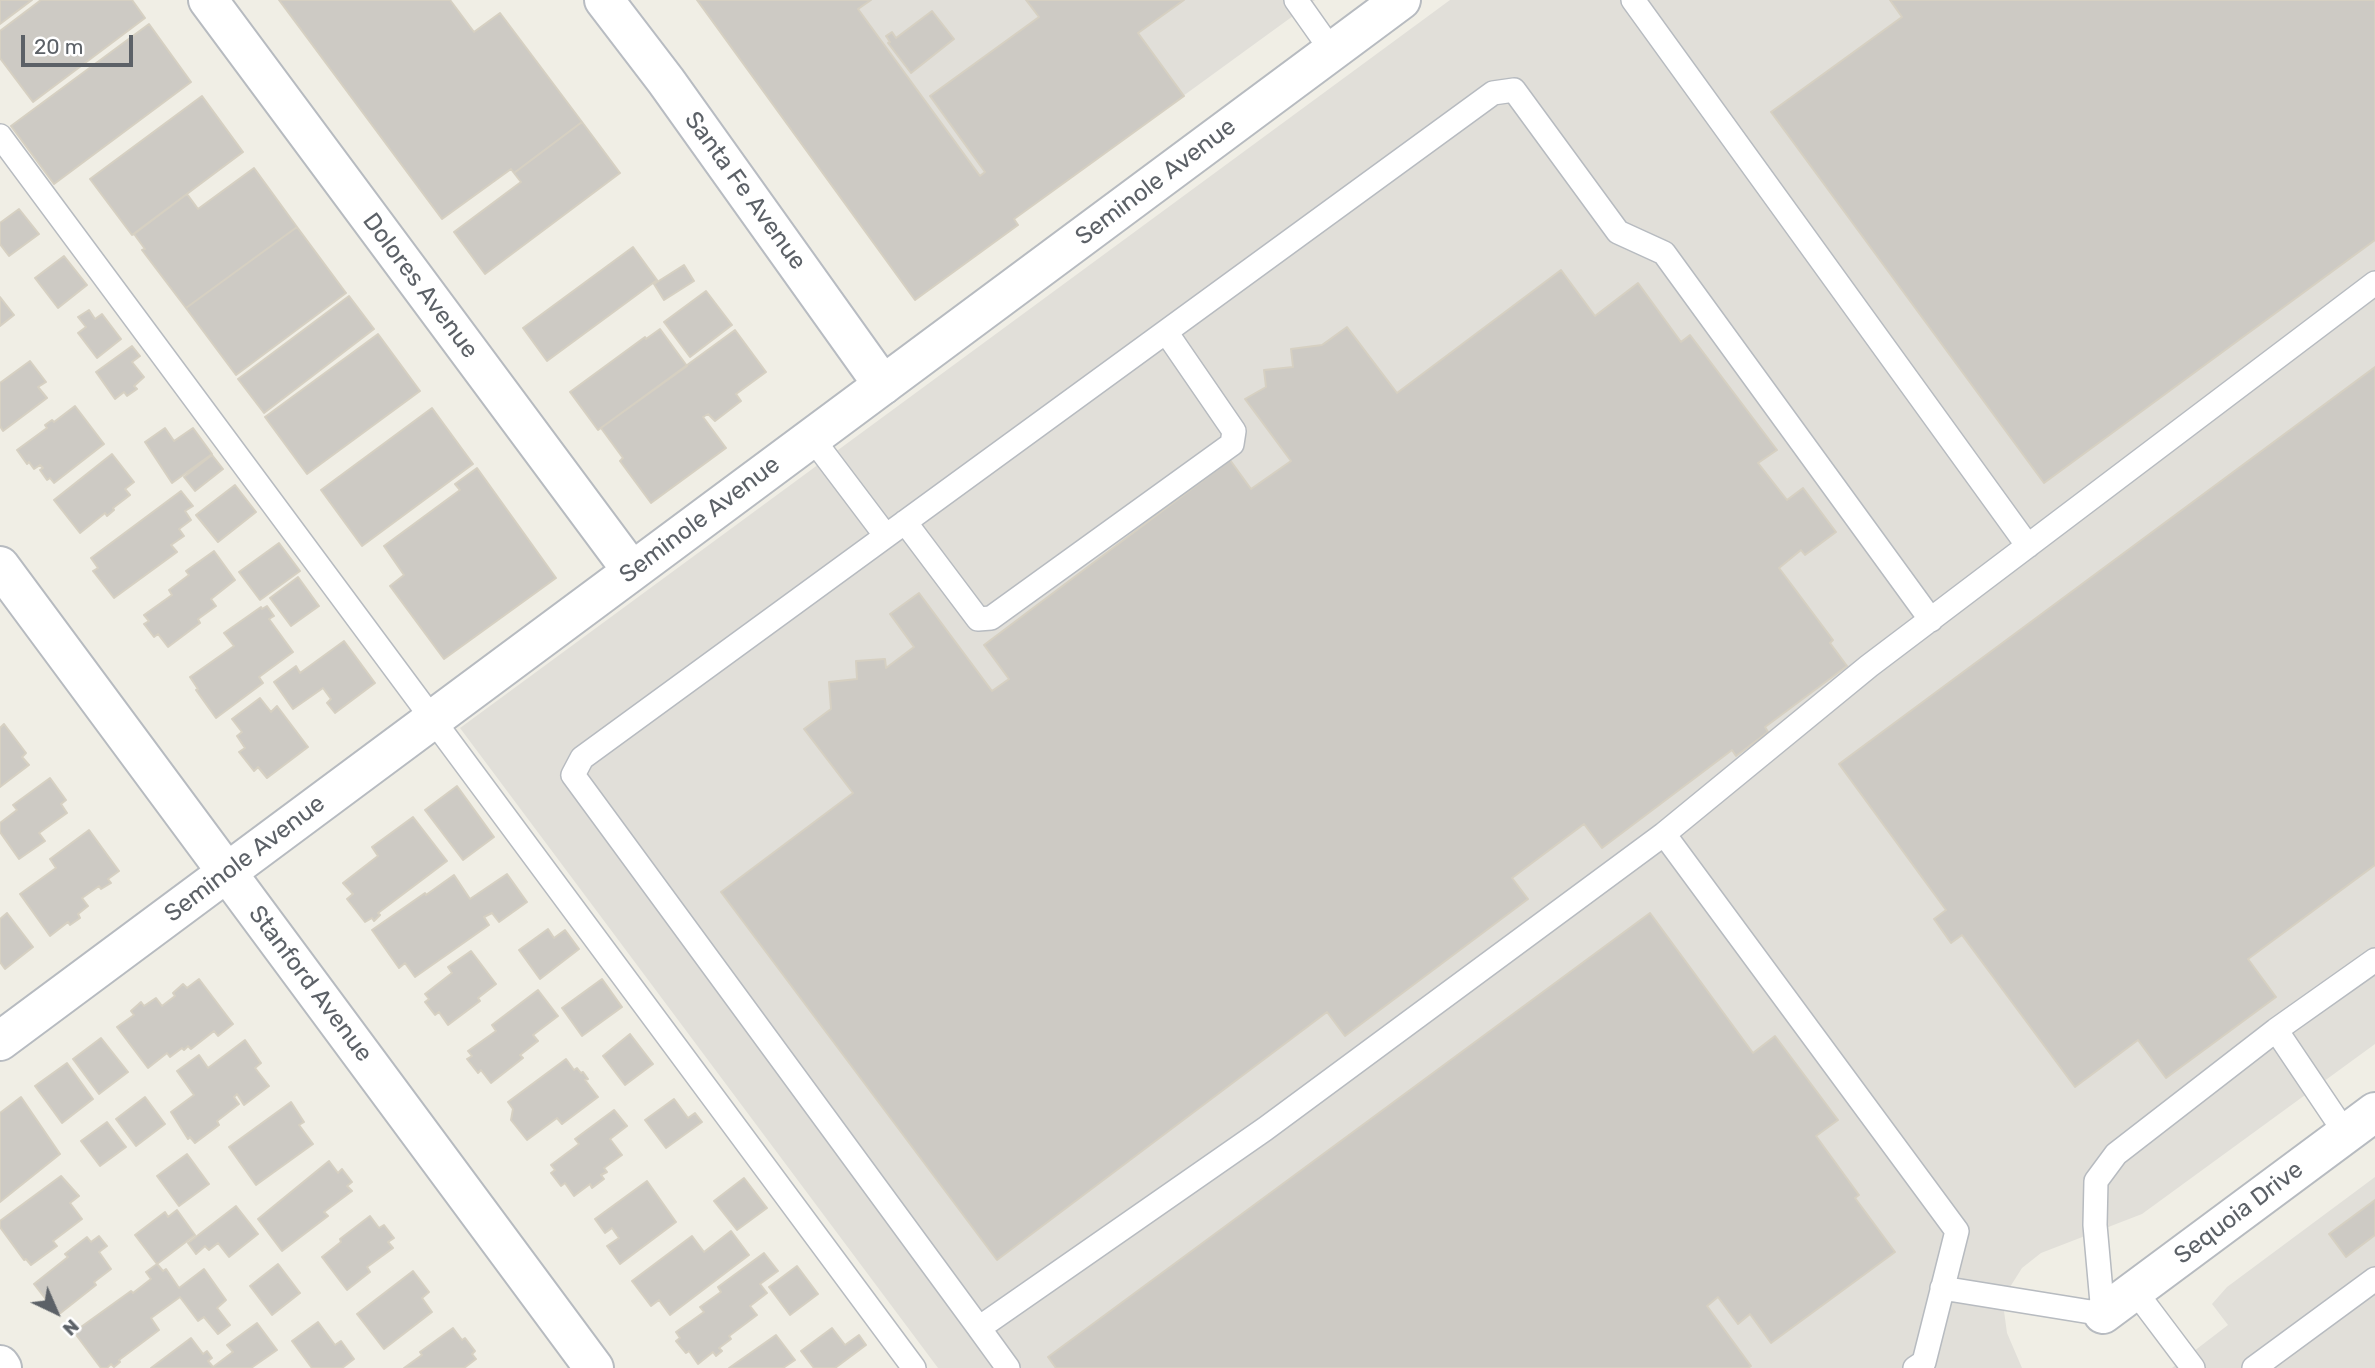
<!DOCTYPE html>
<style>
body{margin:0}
#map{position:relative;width:2375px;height:1368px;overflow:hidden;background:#f0eee5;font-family:Rubik,sans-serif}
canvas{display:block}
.north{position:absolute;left:21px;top:1277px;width:70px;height:70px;-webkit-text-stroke:5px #fff;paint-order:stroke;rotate:136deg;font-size:19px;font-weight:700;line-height:28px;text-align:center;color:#5c6167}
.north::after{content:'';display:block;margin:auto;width:24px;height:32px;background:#5c6167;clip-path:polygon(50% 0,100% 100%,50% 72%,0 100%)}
.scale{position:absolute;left:21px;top:35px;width:112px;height:32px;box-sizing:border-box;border:4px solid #5c6167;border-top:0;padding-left:9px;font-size:21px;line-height:24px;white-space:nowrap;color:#5c6167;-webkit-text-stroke:5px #fff;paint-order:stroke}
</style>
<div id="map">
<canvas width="2375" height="1368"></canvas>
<div class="north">N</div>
<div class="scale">20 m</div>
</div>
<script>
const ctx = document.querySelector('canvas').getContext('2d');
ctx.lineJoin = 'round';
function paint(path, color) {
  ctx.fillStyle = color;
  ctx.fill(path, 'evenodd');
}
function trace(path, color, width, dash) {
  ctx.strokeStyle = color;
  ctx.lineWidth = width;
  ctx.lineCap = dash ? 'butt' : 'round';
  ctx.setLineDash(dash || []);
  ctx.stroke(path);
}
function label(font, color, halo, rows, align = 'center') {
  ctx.font = font + ' Rubik,sans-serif';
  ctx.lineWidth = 6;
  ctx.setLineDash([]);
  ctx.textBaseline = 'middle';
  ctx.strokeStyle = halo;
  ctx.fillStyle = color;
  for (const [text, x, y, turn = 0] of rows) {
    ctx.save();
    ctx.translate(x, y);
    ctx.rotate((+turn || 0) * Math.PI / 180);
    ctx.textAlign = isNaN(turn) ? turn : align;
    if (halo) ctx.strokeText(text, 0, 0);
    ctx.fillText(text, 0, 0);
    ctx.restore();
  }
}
paint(new Path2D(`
 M697,0H1315L1014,219L1018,225L915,300Z
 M1450,0H2375V1044L2142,1214L2041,1253L2022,1268L2010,1287L2004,1311L2007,1333L2022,1368H938L460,728Z
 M2375,1177V1368H2172L2228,1325L2212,1304L2227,1287Z`), '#e1dfd9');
const building = new Path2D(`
 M0,0H32L0,24Z
 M41,0H132L145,18L33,102L0,58V31Z
 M279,0H450L474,32L500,13L582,122L514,173L511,169L442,219Z
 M697,0H871L858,9L980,176L985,172L930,96L1039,17L1026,0H1184L1138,33L1184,96L1014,219L1018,225L915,300Z
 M1890,0H2375V240L2044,483L1771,112L1902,17Z
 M932,11L954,39L911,73L888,43L890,42L886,36L892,32L896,38Z
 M149,24L191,82L54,184L11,126Z
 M202,96L243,152L132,235L90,179Z
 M582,122L620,173L485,274L454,232L521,182L514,173Z
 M254,168L297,227L186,308L142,250L145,249L134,234L187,194L198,209Z
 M19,209L39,234L9,256L0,244V223Z
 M297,227L346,293L236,375L186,308Z
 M633,247L657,280L547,361L523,328Z
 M64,256L87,285L58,308L35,278Z
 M684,265L694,281L664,300L654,284Z
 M1561,270L1595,316L1638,283L1681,342L1690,335L1777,450L1758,463L1787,500L1803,488L1836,532L1805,555L1801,550L1779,568L1833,640L1830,643L1847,666L1765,727L1768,732L1736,756L1732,750L1602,848L1584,824L1512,878L1528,899L1345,1036L1327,1012L997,1260L721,892L853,793L804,729L831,709L829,682L857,679L856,661L885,659L886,668L914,647L890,614L919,593L992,691L1009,679L984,645L1230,460L1251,489L1291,461L1245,399L1266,387L1264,370L1293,367L1291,349L1322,345L1347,327L1397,393Z
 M706,291L732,325L690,357L664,322Z
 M349,296L374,329L264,413L238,379Z
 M0,297L14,315L0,326Z
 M89,310L95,319L102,314L121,339L97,358L78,333L86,327L78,317Z
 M660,329L687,366L598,430L570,392L645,337L646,339Z
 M735,330L766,372L736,394L741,401L715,421L708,414L703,417L726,448L651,503L620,461L623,458L601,428Z
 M378,334L420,391L307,474L265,417Z
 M132,346L140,356L132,362L144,377L134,386L137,389L127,396L124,392L115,399L96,372Z
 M30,361L46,382L38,387L47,398L3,431L0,426V383Z
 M2375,367V865L2248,959L2276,997L2166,1078L2138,1040L2075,1087L1962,935L1951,943L1934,919L1946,910L1839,764Z
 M75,406L104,444L54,483L50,478L47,480L40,470L43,468L40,465L34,469L29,462L27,464L17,450L47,428L45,425L52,420L54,422Z
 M432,408L473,464L362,546L321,490Z
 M165,428L174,441L193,428L212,454L172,483L145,442Z
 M112,454L134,482L125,489L130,495L113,508L114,510L107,516L105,513L80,533L54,500Z
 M212,455L223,469L195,491L184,477Z
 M477,468L556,578L444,659L390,586L404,575L384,546L460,490L455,484Z
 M235,485L256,512L218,542L196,515Z
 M181,491L193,506L185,511L191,520L179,529L184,536L171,545L177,552L114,598L93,571L98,568L91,558Z
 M279,543L300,571L260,600L239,572Z
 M214,551L235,580L211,599L216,606L198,619L200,623L168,647L158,634L154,637L144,624L149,621L144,615L172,595L169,590L189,575L186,571Z
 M298,577L319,606L291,626L270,598Z
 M267,606L274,616L269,619L293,652L259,677L263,683L216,718L196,690L198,689L190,677L234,646L224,633L261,607L262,609Z
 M344,641L375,683L335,713L327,703L331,699L323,688L293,709L274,682L296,666L300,673Z
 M260,698L271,712L277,706L308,747L267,778L258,767L254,771L239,752L245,748L237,736L242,732L232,719Z
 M4,724L26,753L22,757L29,765L0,787V728Z
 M50,778L66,800L61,804L67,813L39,833L45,841L19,859L0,832V823L17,810L13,805Z
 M457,786L494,837L463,860L425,810Z
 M413,817L447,861L378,913L380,915L374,921L372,918L365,922L347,899L353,894L343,883L378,856L372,847Z
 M89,830L119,871L108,879L111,883L101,889L99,886L82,898L88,906L78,914L80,918L70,925L68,922L50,936L20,894L56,868L50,859Z
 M507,874L527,902L499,922L492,913L484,917L489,925L415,977L405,963L399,968L372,930L425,893L426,895L454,875L470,899Z
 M7,913L33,947L5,969L0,962V919Z
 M1650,913L1753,1053L1775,1036L1838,1120L1816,1136L1859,1195L1855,1198L1895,1252L1771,1343L1750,1314L1738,1324L1718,1297L1707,1306L1751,1366L1748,1368H1056L1048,1357Z
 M548,929L554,938L565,930L579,949L540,979L519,950Z
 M471,951L496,984L478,998L480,1001L448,1025L439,1012L435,1015L425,1002L429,999L425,994L452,973L448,967Z
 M199,979L233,1024L218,1036L214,1031L191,1049L188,1046L184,1050L182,1048L170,1057L167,1053L148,1068L117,1027L134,1015L131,1011L141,1002L144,1006L156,998L162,1006L175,996L173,993L183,984L187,988Z
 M602,979L622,1007L582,1036L562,1008Z
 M538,990L558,1016L533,1035L538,1041L520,1055L523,1058L491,1083L481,1070L478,1073L467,1059L472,1056L468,1051L496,1031L492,1025Z
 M630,1034L653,1064L625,1085L603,1056Z
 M101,1038L128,1072L99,1094L73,1059Z
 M245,1040L261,1063L255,1068L269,1086L244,1105L237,1094L234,1097L239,1104L217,1121L219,1125L195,1143L190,1137L188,1139L171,1112L194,1095L177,1071L199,1055L208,1068Z
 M566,1059L574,1070L577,1068L581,1073L583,1072L588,1079L585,1080L598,1097L562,1124L557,1118L527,1140L511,1120L513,1109L508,1102Z
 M67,1063L93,1099L62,1123L35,1086Z
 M21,1097L60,1154L0,1202V1113Z
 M145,1097L165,1124L136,1146L116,1119Z
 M674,1099L688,1118L695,1113L702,1122L666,1148L645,1120Z
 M291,1102L304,1122L299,1125L313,1144L256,1185L229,1147Z
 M614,1110L627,1126L610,1139L622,1155L604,1168L607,1172L601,1175L604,1179L592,1188L590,1184L574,1196L565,1183L561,1186L551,1173L555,1170L551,1165L579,1144L575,1139Z
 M107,1122L126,1147L100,1166L81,1141Z
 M187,1154L209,1184L179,1206L157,1176Z
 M329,1161L338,1173L342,1169L352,1182L347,1186L352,1191L324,1212L328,1216L282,1251L258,1219Z
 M61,1176L79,1196L70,1203L82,1219L53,1241L57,1246L31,1265L26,1259L24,1260L0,1227V1221Z
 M744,1178L767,1208L737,1230L714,1201Z
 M647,1181L676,1222L620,1264L607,1246L619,1238L612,1228L605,1233L595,1219Z
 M2375,1200V1235L2346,1257L2329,1234Z
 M236,1206L258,1234L229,1257L218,1243L209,1250L205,1246L196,1254L188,1243Z
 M177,1210L195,1235L157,1264L135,1235L165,1212L168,1217Z
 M370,1216L379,1228L384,1225L394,1238L388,1242L393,1248L367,1267L370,1272L347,1290L322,1257L341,1242L340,1239Z
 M731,1231L749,1255L670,1315L659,1300L651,1306L632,1281L692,1236L704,1252Z
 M99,1236L107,1246L99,1252L111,1269L94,1282L96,1285L58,1315L34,1284L68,1257L65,1254L87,1237L91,1242Z
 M764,1253L778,1271L760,1284L767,1293L750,1306L757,1315L729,1336L731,1339L719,1348L722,1351L716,1356L713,1352L698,1364L689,1351L686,1353L676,1341L680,1338L676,1332L704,1312L700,1307L721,1292L718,1287Z
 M157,1264L163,1271L166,1269L179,1288L204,1269L226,1300L217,1308L230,1325L218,1334L204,1317L198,1321L180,1297L151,1318L159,1330L119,1360L120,1362L114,1367L111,1364L107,1368H101L74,1332L131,1291L133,1293L151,1279L146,1272Z
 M278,1264L300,1293L272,1315L250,1286Z
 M797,1266L818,1294L790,1315L769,1287Z
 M413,1271L429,1292L422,1298L432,1312L384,1349L357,1314Z
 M318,1322L335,1345L341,1341L354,1359L342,1368H312L292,1341Z
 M257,1323L277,1350L251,1368H151L191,1338L203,1354L207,1351L212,1358L208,1361L213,1367L233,1352L227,1345Z
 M453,1328L462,1340L465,1338L475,1351L472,1354L476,1359L464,1368H404L422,1355L420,1352Z
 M832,1328L845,1345L859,1335L866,1345L835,1368H814L801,1351Z
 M776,1335L795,1360L783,1368H729Z`);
paint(building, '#cdcac4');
trace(building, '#d6d0c2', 2);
const lane = new Path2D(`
 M1296,0L1332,51
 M1633,0L2028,546
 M0,136L914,1368
 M812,438L886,536L582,758L573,775L979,1328
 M905,522L978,619L991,618L1232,444L1234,431L1166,332
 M886,536L1493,93L1514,90L1618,232L1664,253L1931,620
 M2276,1030L2346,1134
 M1942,1288L2103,1314L2095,1225L2096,1181L2116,1154L2276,1030L2375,960
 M2135,1291L2193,1368
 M1008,1368L979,1328L1265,1129L1664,834
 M1915,1368L1924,1362L1957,1231L1664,834L1869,666L2375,283
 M2254,1368L2375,1279`);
const street = new Path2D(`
 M208,0L632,571
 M0,566L594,1368
 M0,1041L1401,0
 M2103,1314L2375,1112
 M0,1365L2,1368`);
const secondary = new Path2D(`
 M604,0L666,81L883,385`);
trace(lane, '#b7bbc0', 26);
trace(street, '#b7bbc0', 42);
trace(secondary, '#b8bcc2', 42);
trace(lane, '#fff', 23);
trace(street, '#fff', 38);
trace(secondary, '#fff', 38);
label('24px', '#5c6167', '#fff', [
 ["Seminole Avenue",1156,182,-37],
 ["Santa Fe Avenue",745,191,54],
 ["Dolores Avenue",420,286,53],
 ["Seminole Avenue",700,520,-37],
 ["Seminole Avenue",245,859,-37],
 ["Stanford Avenue",310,984,53],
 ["Sequoia Drive",2239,1213,-37]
]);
</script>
